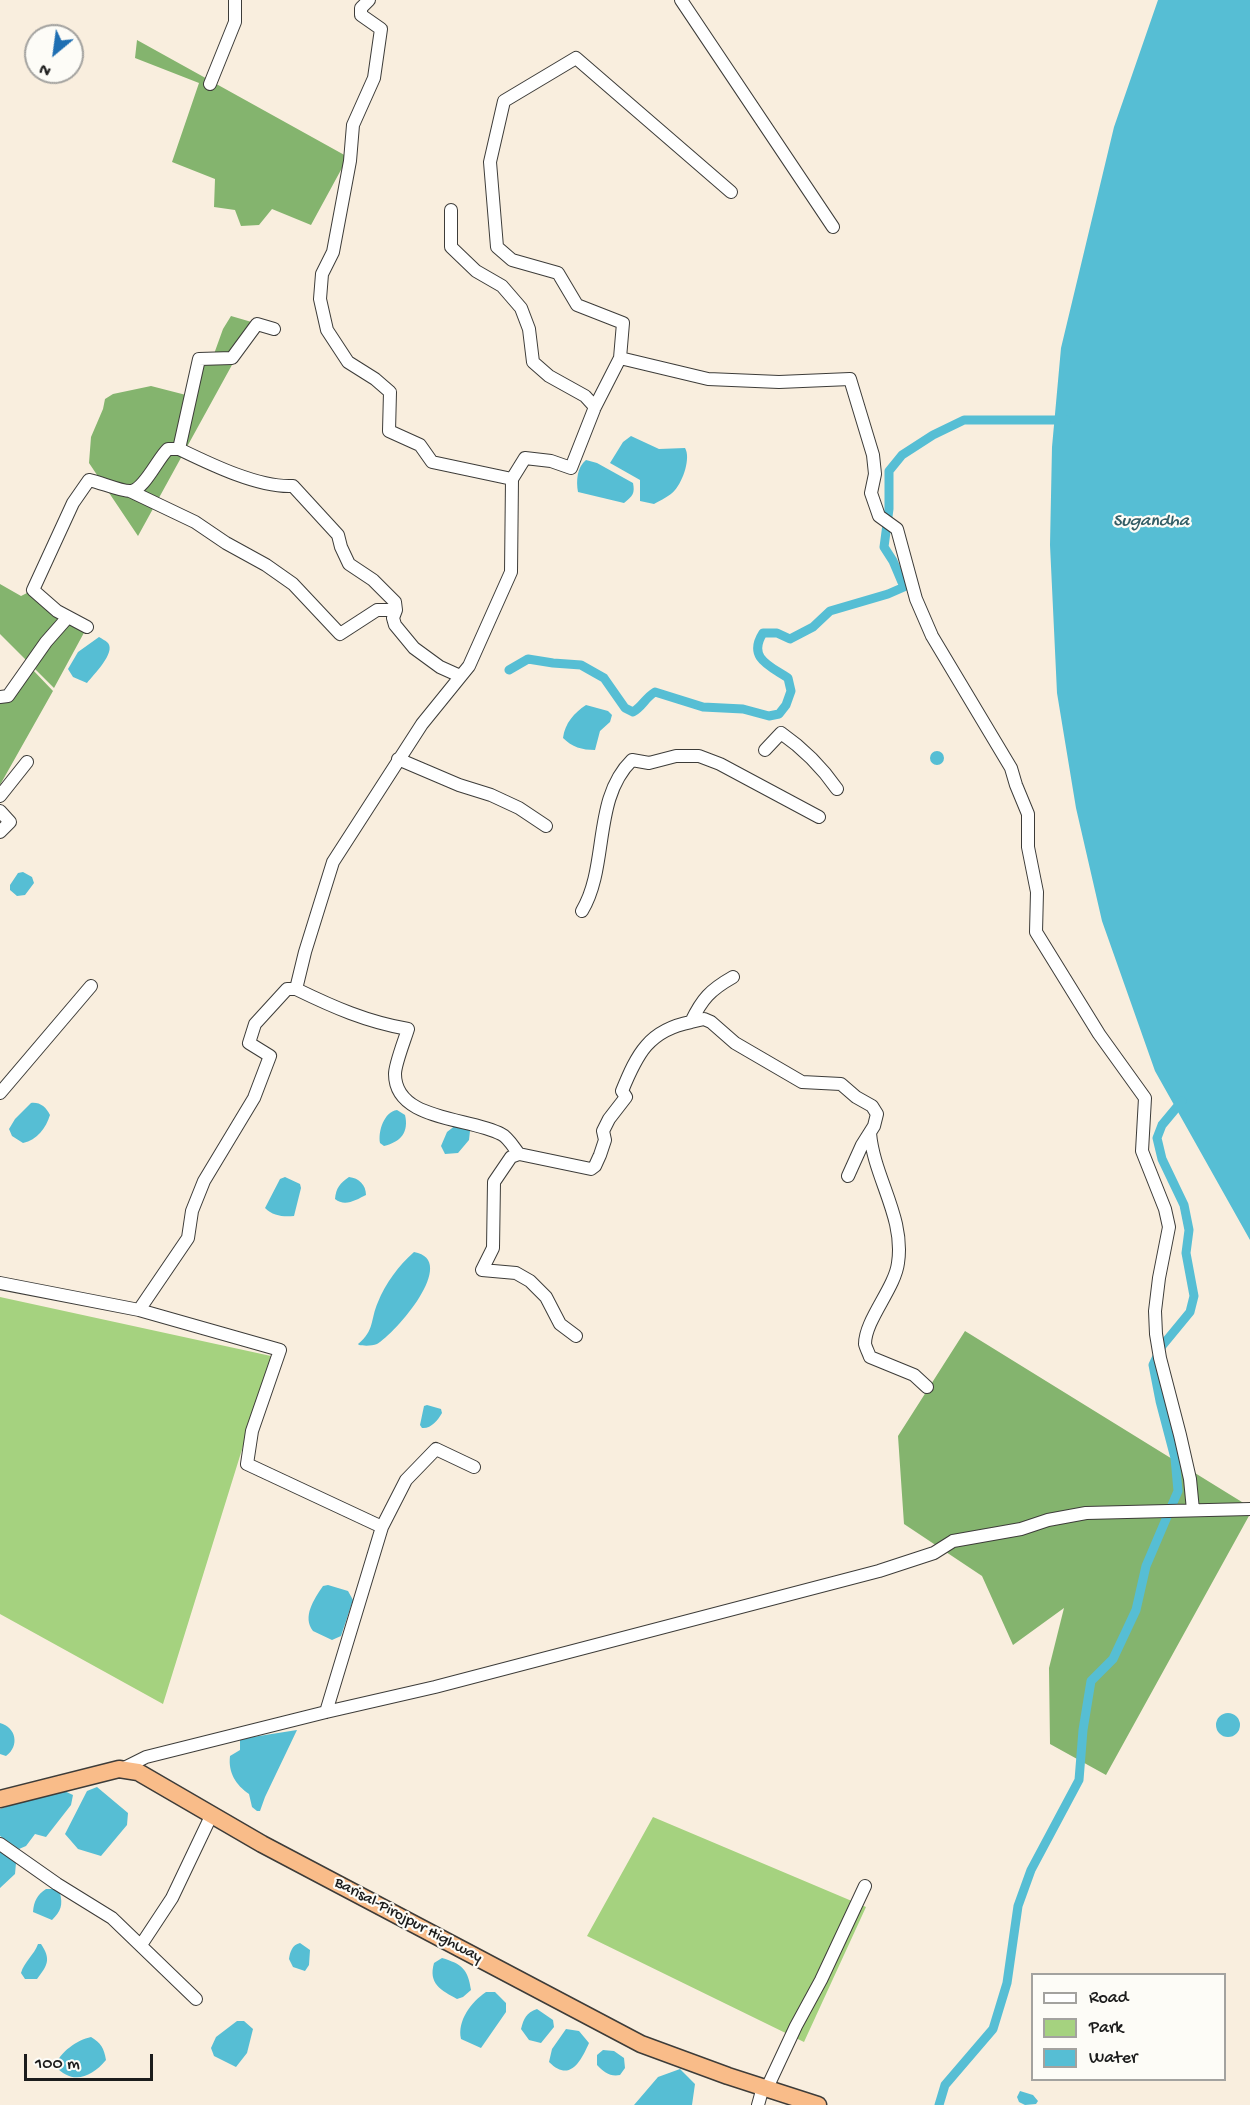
<!DOCTYPE html>
<style>
body{margin:0}
#map{position:relative;width:1250px;height:2105px;overflow:hidden;background:#f9eede;font-family:"Gochi Hand",sans-serif}
canvas{display:block}
.legend{position:absolute;left:1031px;top:1973px;width:195px;height:108px;box-sizing:border-box;background:#fdfcf7;border:2px solid #a3a29f;margin:0;padding:8px 10px;list-style:none;font-size:18px;color:#1c1c1c}
.legend li{display:flex;align-items:center;gap:12px;height:30px}
.legend b{width:30px;border:2px solid #a3a29f}
.north{position:absolute;left:24px;top:24px;width:60px;height:60px;box-sizing:border-box;background:#fdfcf7;border:2px solid #a3a29f;border-radius:50%;rotate:209deg;font-size:16px;font-weight:700;line-height:24px;text-align:center;color:#1c1c1c}
.north::after{content:'';display:block;margin:auto;width:21px;height:27px;background:#1f6fb2;clip-path:polygon(50% 0,100% 100%,50% 72%,0 100%)}
.scale{position:absolute;left:24px;top:2054px;width:129px;height:27px;box-sizing:border-box;border:3px solid #1c1c1c;border-top:0;padding-left:8px;font-size:18px;line-height:21px;white-space:nowrap;color:#1c1c1c;-webkit-text-stroke:4px #fdfcf7;paint-order:stroke}
</style>
<div id="map">
<canvas width="1250" height="2105"></canvas>
<ul class="legend">
<li><b style="height:8px;background:#fff"></b>Road</li>
<li><b style="height:16px;background:#a5d27f"></b>Park</li>
<li><b style="height:16px;background:#56bed4"></b>Water</li>
</ul>
<div class="north">N</div>
<div class="scale">100 m</div>
</div>
<script>
const ctx = document.querySelector('canvas').getContext('2d');
ctx.lineJoin = 'round';
function paint(path, color) {
  ctx.fillStyle = color;
  ctx.fill(path, 'evenodd');
}
function trace(path, color, width, dash) {
  ctx.strokeStyle = color;
  ctx.lineWidth = width;
  ctx.lineCap = dash ? 'butt' : 'round';
  ctx.setLineDash(dash || []);
  ctx.stroke(path);
}
function label(font, color, halo, rows, align = 'center') {
  ctx.font = font + ' "Gochi Hand",sans-serif';
  ctx.lineWidth = 4.5;
  ctx.setLineDash([]);
  ctx.textBaseline = 'middle';
  ctx.strokeStyle = halo;
  ctx.fillStyle = color;
  for (const [text, x, y, turn = 0] of rows) {
    ctx.save();
    ctx.translate(x, y);
    ctx.rotate((+turn || 0) * Math.PI / 180);
    ctx.textAlign = isNaN(turn) ? turn : align;
    if (halo) ctx.strokeText(text, 0, 0);
    ctx.fillText(text, 0, 0);
    ctx.restore();
  }
}
paint(new Path2D(`
 M0,1297L271,1356L163,1704L0,1614Z
 M653,1817L866,1907L804,2042L587,1936Z`), '#a5d27f');
paint(new Path2D(`
 M137,40L348,157L311,225L272,209L259,225L241,226L235,210L214,207L215,179L172,162L199,83L135,58Z
 M231,316L255,323L138,536L89,463L91,437L103,409L105,399L113,394L151,386L186,395L195,355L214,354L223,329Z
 M0,584L21,596L31,591L86,629L54,688L0,634Z
 M31,668L53,691L0,785V701Z
 M965,1331L1250,1507V1514L1106,1775L1050,1744L1049,1668L1064,1608L1013,1645L982,1576L904,1524L898,1436Z`), '#84b46e');
paint(new Path2D(`
 M1158,0H1250V1240L1155,1071L1102,921L1076,808L1057,693L1050,545L1052,447L1061,348L1114,127Z
 M631,436L659,449L685,448C691,458 683,481 675,490C670,496 661,500 654,504L640,501V480L610,463L623,442Z
 M586,460L597,463L633,483C635,493 633,496 624,503L578,492C576,481 577,467 586,460Z
 M99,637C102,639 105,640 108,643C116,653 93,675 87,683L73,677L68,669L78,652Z
 M586,705L608,711L612,715L610,722L600,731L595,750C582,750 572,747 563,738C565,723 574,713 586,705Z
 M930 758a7 7 0 1 1 14 0a7 7 0 1 1-14 0Z
 M23,872L32,877L34,883L25,895L17,896L10,890V885L18,873Z
 M31,1103C40,1102 46,1107 50,1115C46,1128 37,1140 23,1143L12,1136L9,1129L15,1119Z
 M397,1110L405,1115C409,1132 401,1142 384,1146L380,1143C378,1131 384,1112 397,1110Z
 M456,1125L467,1127L470,1131L469,1140L458,1153L445,1154L441,1146L447,1132Z
 M285,1177L300,1184L301,1188L294,1216C283,1217 273,1216 265,1208L280,1179Z
 M349,1177C359,1178 366,1185 366,1195C356,1200 345,1207 335,1199C336,1188 340,1183 349,1177Z
 M414,1252C460,1260 395,1334 377,1344C372,1346 364,1346 359,1345L358,1344C375,1330 370,1320 378,1302C385,1284 399,1265 414,1252Z
 M427,1405L441,1409L442,1413C438,1420 431,1429 422,1428L420,1425L424,1406Z
 M328,1585L348,1591L353,1600L341,1636L332,1640L313,1631C302,1617 314,1599 323,1586Z
 M1216 1725a12 12 0 1 1 24 0a12 12 0 1 1-24 0Z
 M0,1723C16,1727 20,1746 6,1756L0,1754Z
 M297,1730L265,1797L260,1811H257L252,1807L249,1794C236,1785 228,1773 230,1756L240,1750V1739Z
 M97,1787L128,1813L127,1825L101,1856L78,1849L65,1834L87,1791Z
 M60,1789L73,1795L71,1805L46,1837L35,1834L26,1846L19,1849L0,1836V1809Z
 M0,1847L16,1863L15,1874L0,1888Z
 M46,1889H54L60,1893C63,1905 61,1911 52,1920L33,1912C34,1901 37,1895 46,1889Z
 M300,1943L310,1950L309,1965L305,1971L293,1967L289,1959C290,1952 292,1945 300,1943Z
 M38,1944H41C51,1959 48,1965 37,1979H25L21,1973C24,1962 34,1955 38,1944Z
 M442,1958C462,1964 468,1969 471,1990L463,1997L457,1999C441,1990 428,1984 434,1963Z
 M486,1992H495L506,2003V2012L481,2048L461,2039C457,2021 471,2002 486,1992Z
 M537,2009L553,2020L554,2027L541,2043L529,2040L521,2029C524,2018 526,2013 537,2009Z
 M237,2021H244L253,2029L247,2053L236,2067L214,2056L211,2048L216,2037Z
 M566,2029L579,2031L589,2043C581,2061 570,2083 549,2062L552,2049Z
 M91,2037C101,2043 104,2048 106,2060C91,2078 72,2085 55,2066C60,2052 77,2040 91,2037Z
 M603,2050L614,2051L624,2058L625,2068L620,2075C610,2077 604,2072 597,2065V2055Z
 M680,2069L695,2084L692,2105H634L658,2077Z
 M1020,2091L1033,2095L1038,2101L1036,2104L1025,2105L1019,2102L1017,2097Z`), '#56bed4');
trace(new Path2D(`
 M509,670L528,659L553,663L581,665L604,678L625,708L633,712C643,706 645,698 655,692L703,707L743,709L769,716L779,714L786,705L791,691L788,678C770,666 747,658 763,633H777L790,639L813,627L830,611L888,594L904,587L893,561L884,547L889,509V471L902,455L933,435L964,420H1066
 M939,2105L945,2085L993,2029L1007,1983L1018,1906L1031,1870L1079,1780L1083,1730L1091,1681L1113,1659L1136,1610L1146,1566L1178,1491L1175,1458L1160,1401L1153,1365L1162,1346L1190,1312L1194,1296L1186,1253L1189,1230L1184,1205L1162,1159L1157,1138L1162,1125L1182,1101`), '#56bed4', 9);
const minor = new Path2D(`
 M369,0L361,8V15L381,29L374,78L353,125L350,161L333,252L322,274L320,299L327,330L348,362L375,379L390,392L389,431L420,445L432,462L512,479L511,572L469,666L422,724L333,862L305,952L296,989C333,1007 367,1022 408,1029C405,1039 395,1064 395,1074C395,1121 469,1117 501,1134C508,1137 514,1148 519,1154
 M681,0L833,227
 M210,84L235,22V0
 M731,192L576,58L504,101L490,162L497,247L512,260L558,273L577,305L623,323L620,358L708,379L779,382L850,379L873,455L875,474L871,493L879,516L897,529L916,599L932,636L1011,768L1016,785L1028,814V847L1037,892L1036,932L1099,1034L1145,1098L1142,1151L1165,1209L1169,1227L1159,1278L1155,1311L1156,1334L1160,1358L1180,1435L1190,1479L1193,1510
 M451,210V247L476,271L502,286L521,308L529,329L533,362L549,376L585,396L595,407
 M179,449C210,464 259,488 293,486L338,535L341,547L349,564L373,580L395,602L396,610L393,618L395,625L414,648L440,667L460,676
 M512,479L525,458L551,461L571,468L595,407L620,358
 M130,491L195,522L226,543L266,565L293,584L340,634L377,610H396
 M87,627L57,611L33,590L73,503L89,480C100,482 122,492 131,491C144,490 158,458 168,449H179L199,359L232,358L257,324L274,329
 M0,697L8,696L46,642L68,617
 M765,750L781,733C804,749 821,766 837,789
 M398,759L459,785L491,795L519,808L546,826
 M0,796L27,762
 M0,811L10,822L0,832
 M582,911C609,866 592,799 632,760L649,763L676,756H699L720,764L819,817
 M296,989H287L255,1024L249,1043L270,1056L254,1098L204,1181L192,1211L188,1238L139,1310L280,1350L252,1431L247,1464L382,1527
 M691,1022L704,1019L711,1022L735,1043L802,1082L841,1084L856,1097L872,1106L877,1114L874,1126L862,1145L848,1176
 M0,1093L91,986
 M870,1133C874,1178 905,1217 898,1263C895,1288 865,1320 865,1344C866,1348 869,1354 870,1357L914,1375L927,1387
 M0,1283L139,1310
 M576,1336L560,1324L546,1297L530,1281L516,1273L482,1270L493,1248L494,1182L511,1157L519,1154L591,1169L595,1166L600,1155L605,1140L603,1131L609,1119L626,1097L622,1091C637,1054 649,1030 691,1022C702,999 710,990 733,977
 M326,1712L382,1527L406,1480L436,1449L474,1467
 M122,1769L146,1757L326,1712L435,1687L879,1571L934,1553L953,1541L1021,1529L1048,1520L1086,1513L1250,1509
 M0,1844L57,1884L112,1918L196,1999
 M141,1945L172,1898L212,1814
 M767,2088L796,2026L821,1980L865,1886
 M758,2105L763,2087`);
const highway = new Path2D(`
 M0,1799L119,1769L138,1772L262,1844L641,2044L728,2076L818,2105`);
trace(minor, '#3d3c39', 14);
trace(highway, '#3d3c39', 19);
trace(minor, '#fff', 12);
trace(highway, '#f9bc89', 16);
label('16px', '#1c1c1c', '#fdfcf7', [
 ["Barisal-Pirojpur Highway",408,1921,28]
]);
label('italic 18px', '#335d66', '#fdfcf7', [
 ["Sugandha",1151,522]
]);
</script>
